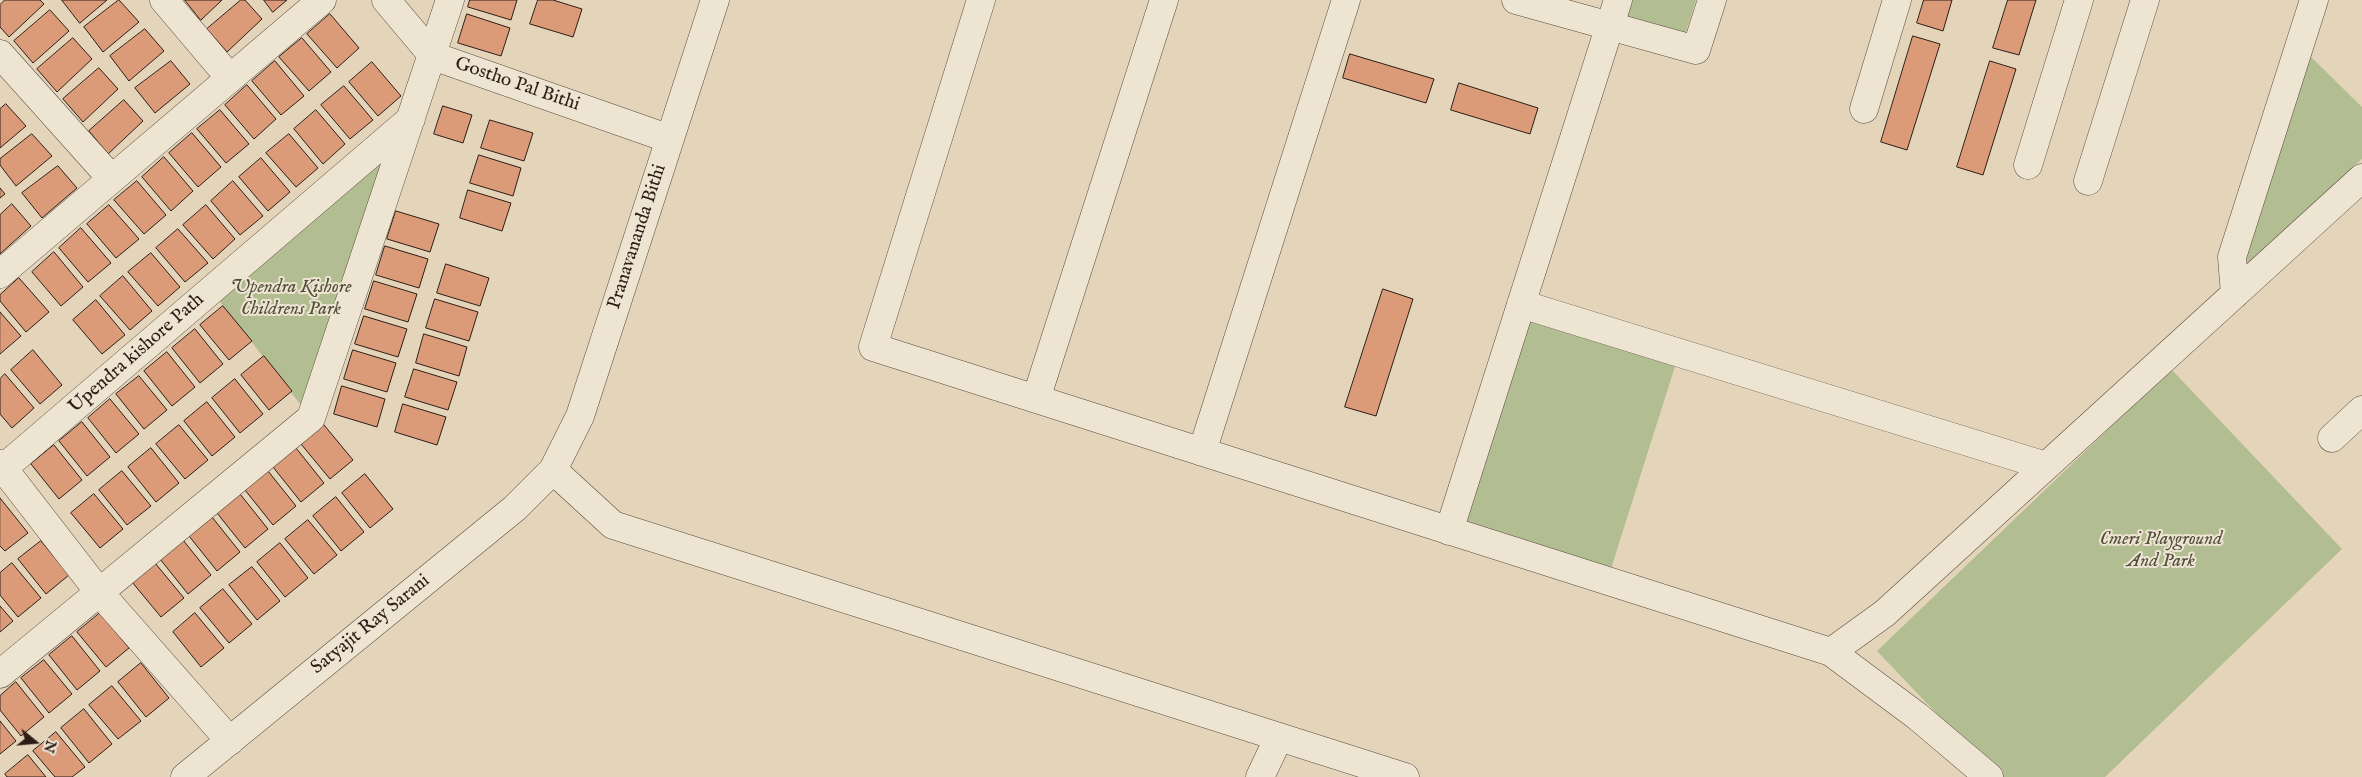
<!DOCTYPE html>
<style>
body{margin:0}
#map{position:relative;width:2362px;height:777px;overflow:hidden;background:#e4d5ba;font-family:"IM FELL English",serif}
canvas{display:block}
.north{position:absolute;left:10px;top:717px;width:50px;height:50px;-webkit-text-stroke:4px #ede4d2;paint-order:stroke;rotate:107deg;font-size:14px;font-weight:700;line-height:20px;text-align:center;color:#2b1d16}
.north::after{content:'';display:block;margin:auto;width:18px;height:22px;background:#2b1d16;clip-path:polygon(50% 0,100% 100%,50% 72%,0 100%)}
</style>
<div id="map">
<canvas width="2362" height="777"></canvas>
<div class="north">N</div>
</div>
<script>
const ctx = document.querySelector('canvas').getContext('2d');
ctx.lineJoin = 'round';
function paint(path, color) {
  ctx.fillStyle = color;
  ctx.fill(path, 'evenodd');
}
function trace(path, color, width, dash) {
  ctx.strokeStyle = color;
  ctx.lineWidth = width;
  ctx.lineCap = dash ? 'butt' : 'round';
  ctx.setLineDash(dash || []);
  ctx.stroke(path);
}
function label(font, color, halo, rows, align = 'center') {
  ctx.font = font + ' "IM FELL English",serif';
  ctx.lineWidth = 4;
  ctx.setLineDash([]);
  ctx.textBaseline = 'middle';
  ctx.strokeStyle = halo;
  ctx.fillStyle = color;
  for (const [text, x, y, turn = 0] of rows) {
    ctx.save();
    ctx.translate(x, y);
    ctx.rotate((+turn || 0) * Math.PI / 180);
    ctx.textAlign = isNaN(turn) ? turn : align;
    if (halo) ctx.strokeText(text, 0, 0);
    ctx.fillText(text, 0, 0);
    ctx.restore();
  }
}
paint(new Path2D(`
 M1630,0H1696L1684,38L1624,20Z
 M2310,56L2362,107V159L2241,269Z
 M399,138L311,418L211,290Z
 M1521,304L1677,360L1609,575L1449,531Z
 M2171,369L2342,549L2105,777H1997L1877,651Z`), '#b2be91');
const building = new Path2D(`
 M5,0H40L44,4L9,37L0,27V5Z
 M62,0H107L80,23Z
 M119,0L139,22L103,52L84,27Z
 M185,0H222L201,20Z
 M241,0H245L262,19L227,52L207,29Z
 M264,0H287L273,12Z
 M470,0H517L511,20L468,7Z
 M538,0H553L582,9L573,37L530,24Z
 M1924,0H1952L1943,31L1917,23Z
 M2008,0H2036L2019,55L1993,48Z
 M50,10L69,31L33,63L14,41Z
 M330,14L359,48L337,68L307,34Z
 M467,14L510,28L501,56L458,43Z
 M145,29L164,51L129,81L110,56Z
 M1913,36L1940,44L1907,150L1881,142Z
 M73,38L92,59L57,92L37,69Z
 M302,38L331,72L309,91L279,57Z
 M1350,54L1434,79L1426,103L1343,78Z
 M171,61L190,84L155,113L135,88Z
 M275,61L304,96L281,115L252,81Z
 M1990,61L2016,69L1983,175L1957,167Z
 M372,62L401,96L378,116L349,82Z
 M99,68L118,89L83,122L63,99Z
 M1459,83L1538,108L1530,134L1451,110Z
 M247,85L276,119L254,139L225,105Z
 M344,86L373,120L350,139L321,105Z
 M124,100L143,121L108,154L89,131Z
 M6,104L26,126L0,148V109Z
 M443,106L472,115L463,143L434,134Z
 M220,110L249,144L226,163L197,129Z
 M316,110L345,144L323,164L294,129Z
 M490,120L533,133L524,161L481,148Z
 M192,133L221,167L198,187L169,153Z
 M32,134L52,156L16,186L0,165V159Z
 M289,134L318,168L296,187L266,153Z
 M479,155L521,168L513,196L470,183Z
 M164,157L193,191L171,211L142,177Z
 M261,158L290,192L268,211L239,177Z
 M58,166L77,188L42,218L22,193Z
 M137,181L166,215L144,234L114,200Z
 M233,181L263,216L240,235L211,201Z
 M0,188L5,194L0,198Z
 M468,190L511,203L502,231L460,218Z
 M12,204L31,226L0,254V215Z
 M109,205L139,239L116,258L87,224Z
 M206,205L235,239L213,259L183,225Z
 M396,211L439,224L430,252L387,239Z
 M81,228L111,263L88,282L59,248Z
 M178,229L208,263L185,282L156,248Z
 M385,246L428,259L419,288L376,275Z
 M54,252L83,287L61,306L32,272Z
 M151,253L180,287L158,306L128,272Z
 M446,264L489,278L480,306L437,293Z
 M123,276L152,311L130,330L100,296Z
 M19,278L49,312L26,332L0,301V295Z
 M374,281L417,294L408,322L365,309Z
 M1383,289L1413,299L1376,416L1345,407Z
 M435,299L478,312L469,341L426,328Z
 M96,300L125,335L102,354L73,320Z
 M223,306L252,341L229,360L200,325Z
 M0,312L21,336L0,354Z
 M364,316L407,329L398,357L355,344Z
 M195,329L223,364L200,383L172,348Z
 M424,334L467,347L459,376L416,363Z
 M33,350L62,385L40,404L11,370Z
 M353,350L396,363L387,392L344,379Z
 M167,352L195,387L172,406L144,371Z
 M264,356L292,391L269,410L241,375Z
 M414,369L457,382L448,410L405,397Z
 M5,374L34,408L12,428L0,414V379Z
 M139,376L167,410L144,429L116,394Z
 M235,379L263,414L240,433L212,398Z
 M342,386L385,399L377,427L334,414Z
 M110,399L139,434L116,453L88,418Z
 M207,402L235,437L212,456L184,421Z
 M403,404L446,417L437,445L395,432Z
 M82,422L110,457L87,476L59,441Z
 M179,425L208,460L185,479L156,444Z
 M324,425L353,460L330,479L301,444Z
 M54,445L82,480L59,499L31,464Z
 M151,448L179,483L156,502L128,467Z
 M296,448L324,483L301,502L273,467Z
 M122,471L151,506L127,525L99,490Z
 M268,471L296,506L273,525L245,490Z
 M365,474L393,509L370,528L342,493Z
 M94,494L123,529L100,548L71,513Z
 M240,494L268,529L245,548L217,513Z
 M336,497L364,532L341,551L313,516Z
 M0,498L28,533L5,551L0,546Z
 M212,517L240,552L217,571L189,536Z
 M308,520L337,555L314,574L285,539Z
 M183,540L211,575L188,594L160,559Z
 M41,541L69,575L46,594L18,559Z
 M280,543L308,578L285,597L257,562Z
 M12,563L41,598L18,617L0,595V573Z
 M155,563L184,598L161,617L132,582Z
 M252,567L280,601L257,620L229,585Z
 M223,589L252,624L229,643L200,608Z
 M0,606L13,621L0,632Z
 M100,613L129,648L106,667L77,632Z
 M195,613L224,648L201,667L173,632Z
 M72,636L100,671L77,690L49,655Z
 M44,660L72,694L49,713L21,678Z
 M141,663L169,698L146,717L118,682Z
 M16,682L44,717L21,736L0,710V696Z
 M112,686L141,721L118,739L89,705Z
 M84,709L112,744L89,763L61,728Z
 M0,721L16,741L0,754Z
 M56,732L85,767L72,777H55L33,751Z
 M28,755L46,777H7L5,774Z`);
paint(building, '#dc9b78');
trace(building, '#2b1d16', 1);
const minor = new Path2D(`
 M164,0L230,78
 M386,0L433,56L670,139
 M981,0L873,347L1831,652L1917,716L1989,777
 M1516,0L1696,50L1712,0
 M0,54L112,179
 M1864,109L1897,0
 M2028,165L2079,0
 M2088,181L2145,0
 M0,274L322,0
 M2235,294L2232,257L2314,0
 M1521,304L2046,466
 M1036,399L1164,0
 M2332,438L2362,410
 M1202,452L1346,0
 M0,464L99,592L230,741
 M553,470L613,525L1405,777
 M0,471L411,119
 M1449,531L1618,0
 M1831,652L1885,613L2362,178
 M0,674L311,418L450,0
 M185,777L515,508L553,470L580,416L715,0
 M1260,777L1279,737`);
trace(minor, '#594b3f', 29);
trace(minor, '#ede4d2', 28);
label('19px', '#2b1d16', '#ede4d2', [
 ["Gostho Pal Bithi",517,85,19],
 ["Pranavananda Bithi",638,237,-72],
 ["Upendra kishore Path",137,354,-41],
 ["Satyajit Ray Sarani",371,625,-39]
]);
label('italic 19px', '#544d3b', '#ede4d2', [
 ["Upendra Kishore",291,288],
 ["Childrens Park",291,310],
 ["Cmeri Playground",2161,540],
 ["And Park",2161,562]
]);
</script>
